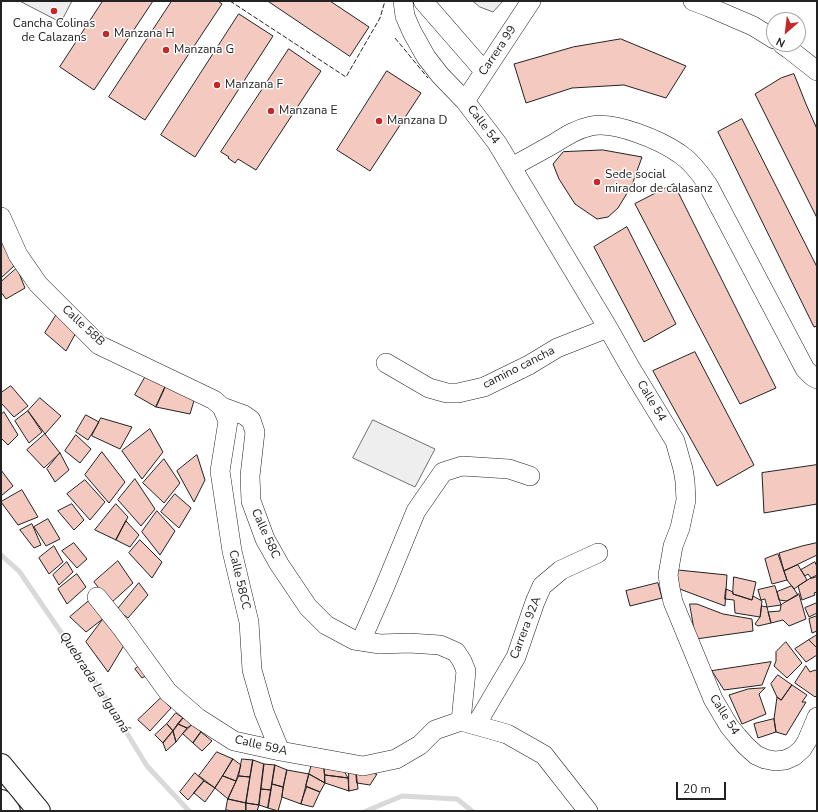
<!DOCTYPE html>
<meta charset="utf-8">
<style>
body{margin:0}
#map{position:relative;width:818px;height:812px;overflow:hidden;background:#fff;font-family:"Nunito Sans",sans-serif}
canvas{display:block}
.frame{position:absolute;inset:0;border:2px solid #222;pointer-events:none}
.north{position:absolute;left:766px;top:12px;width:40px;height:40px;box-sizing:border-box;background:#fff;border:1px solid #a7a7a7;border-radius:50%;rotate:208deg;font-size:11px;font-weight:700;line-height:16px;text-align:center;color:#222}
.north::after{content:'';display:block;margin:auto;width:14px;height:18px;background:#c62828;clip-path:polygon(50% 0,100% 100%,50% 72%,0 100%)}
.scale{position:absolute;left:676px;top:782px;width:50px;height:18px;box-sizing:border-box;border:2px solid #222;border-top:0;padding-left:5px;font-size:12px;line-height:14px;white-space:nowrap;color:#222;-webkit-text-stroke:3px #fff;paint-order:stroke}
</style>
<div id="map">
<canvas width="818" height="812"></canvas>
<div class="frame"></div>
<div class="north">N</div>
<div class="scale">20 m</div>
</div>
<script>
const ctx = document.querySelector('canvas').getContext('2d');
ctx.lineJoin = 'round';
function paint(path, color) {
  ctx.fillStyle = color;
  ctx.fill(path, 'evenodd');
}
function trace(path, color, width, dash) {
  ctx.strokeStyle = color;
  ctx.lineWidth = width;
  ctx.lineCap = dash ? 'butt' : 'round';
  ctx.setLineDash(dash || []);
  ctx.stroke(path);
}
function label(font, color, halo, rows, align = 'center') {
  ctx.font = font + ' "Nunito Sans",sans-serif';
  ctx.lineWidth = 3;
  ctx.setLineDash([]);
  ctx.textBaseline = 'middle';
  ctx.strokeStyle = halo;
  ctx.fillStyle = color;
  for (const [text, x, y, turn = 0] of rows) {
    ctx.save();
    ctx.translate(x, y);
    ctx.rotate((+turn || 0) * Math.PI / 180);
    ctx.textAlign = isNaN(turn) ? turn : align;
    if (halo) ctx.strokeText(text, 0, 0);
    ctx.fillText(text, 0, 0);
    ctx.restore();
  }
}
const green = new Path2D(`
 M20,1H72L61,22Z
 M473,1H503L493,12L480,7Z
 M373,420L435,449L415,487L353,458Z`);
paint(green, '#eee');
trace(green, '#6f6f6f', 1);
trace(new Path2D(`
 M1,555L19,571L102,692L147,766L189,811
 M366,811L402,796L457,799L472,811`), '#d9d9d9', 5);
const building = new Path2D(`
 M103,1H153L94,90L60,67Z
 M172,1H218L222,4L145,120L109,97Z
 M268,1H330L369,27L350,56Z
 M239,14L273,36L195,157L161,135Z
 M621,39L686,66L666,98L624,85L572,88L526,103L514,64L573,47Z
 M289,49L321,71L256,170L238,159L235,163L228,158L229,157L221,152Z
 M387,71L421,93L370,171L337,150Z
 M794,74L806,104L817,129V218L755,94L781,78Z
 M742,119L817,267V326L814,327L718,132Z
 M603,150L642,157L632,185L618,208L608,217L597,219L575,204L559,179L553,164L563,152Z
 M674,184L776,388L740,404L635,204Z
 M627,227L676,324L644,342L594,247Z
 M1,240L14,266L1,278Z
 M17,268L25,288L6,299L1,292V282Z
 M60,309L78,329L66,351L45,333Z
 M695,352L754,465L717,486L653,371Z
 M147,374L167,383L156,407L135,395Z
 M167,383L196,394L190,414L156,407Z
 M11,386L28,406L14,417L1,403V393Z
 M40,398L61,416L45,434L28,411Z
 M28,411L42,432L29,443L15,421Z
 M4,412L18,435L8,445L1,438V415Z
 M86,415L99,422L88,440L76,432Z
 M101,418L132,427L120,449L92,436Z
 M150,429L163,452L142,479L122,451Z
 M45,434L60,453L44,468L27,450Z
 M76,435L91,449L80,463L65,451Z
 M102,452L125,482L109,503L85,475Z
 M60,453L69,470L55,482L47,469Z
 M197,455L205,480L194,502L177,471Z
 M164,459L180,483L164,503L143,483Z
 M817,465V504L764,513L762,473Z
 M1,470L13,486L1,496Z
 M135,479L155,509L141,526L118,500Z
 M85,480L105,502L90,520L67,494Z
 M22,490L38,517L18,525L1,502Z
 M175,494L191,508L179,528L161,512Z
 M72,504L84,520L74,530L58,511Z
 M116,504L128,517L116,540L95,530Z
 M157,511L175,531L160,555L142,532Z
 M48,519L60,539L46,546L34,527Z
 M126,521L139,535L130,547L116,540Z
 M32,524L41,545L34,548L20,530Z
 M140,540L162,562L152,578L129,553Z
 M74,543L87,559L77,568L62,551Z
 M817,543V555L784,571L779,553L802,546Z
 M54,546L63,562L49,574L39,558Z
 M778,554L787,580L772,584L765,559Z
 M118,561L133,583L111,603L94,582Z
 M67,562L73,572L59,585L53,575Z
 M815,562L817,567V575L811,578L808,574L805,576L801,570Z
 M798,565L807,580L794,589L787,580L784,571Z
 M678,570L727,575L725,606L677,588Z
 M77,574L86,587L67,604L58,589Z
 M734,577L756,582L752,600L733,594Z
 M817,577V592L814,593L815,595L802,600L798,586L809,579Z
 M139,583L148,595L128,618L117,610Z
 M658,583L662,598L630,606L626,591Z
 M775,586L781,605L767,607L765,599L761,600L758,590Z
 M792,586L798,595L787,601L779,600L777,592Z
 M726,589L733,592V594L752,600L753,596L762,601L760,617L735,613L734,600L725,599Z
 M799,594L806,619L789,626L783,620L771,623L768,612L780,611L781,605Z
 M90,600L104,618L86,632L70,617Z
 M817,603V613L809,617L805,608Z
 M690,604H697L723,614L752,619L753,631L696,639Z
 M762,606L767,607L771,623L758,626L755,624L760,617Z
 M817,616V631L812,633L809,619Z
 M104,618L126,642L108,672L86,642Z
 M817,635V648L809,640Z
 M809,640L817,648V655L806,662L795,649Z
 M786,642L802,663L787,678L774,666L776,661V652Z
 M771,662L762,685L724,690L712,671Z
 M142,664L149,674L142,678L135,669Z
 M806,666L810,672L815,670L817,671V695L815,697L795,683Z
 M778,675L792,685L781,700L777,697L771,684Z
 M792,685L807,695L802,702H806L786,735L776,732L774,719L777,697L781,700Z
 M765,688L759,694L766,714L742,724L729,695L748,689Z
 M161,698L171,708L150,731L138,720Z
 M176,713L183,718L173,731L167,724Z
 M183,718L193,724L187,728L178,724Z
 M774,719L776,732L758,738L754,724Z
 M167,724L173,731L163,743L155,735Z
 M178,724L187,728L176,742L173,731Z
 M193,724L201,732L193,743L183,734Z
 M173,731L176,742L166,751L163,743Z
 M201,732L212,741L202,751L193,743Z
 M217,752L233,759L215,788L199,776Z
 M233,759L241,765L236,781L223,776Z
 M242,759L253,760L250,777L239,776Z
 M253,760L264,764L259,805L246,803Z
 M264,764L275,765L271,790L261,789Z
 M312,764L324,767L325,783L309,774Z
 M275,765L287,770L283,787L272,784Z
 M324,767H342L348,778L325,775Z
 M349,769L356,771L358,789L349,791Z
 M287,770L309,774L301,804L282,797Z
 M356,771L377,774L370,785L357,783Z
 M195,773L204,781L188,800L180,792Z
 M309,774L325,783L320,792L306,786Z
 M325,775L348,778L349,791L325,783Z
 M223,776L236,781L228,799L215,788Z
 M239,776L250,777L246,803L228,799Z
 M204,781L215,788L205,802L194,793Z
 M272,784L283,787L282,797L278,811L268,808Z
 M307,787L320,792L313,807L301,804Z
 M261,789L271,790L268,808L259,805Z
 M228,799L246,803V811H233L226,810Z
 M246,803L259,805L257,811H246Z`);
paint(building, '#f3c9c0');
trace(building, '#222', 1);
const minor = new Path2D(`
 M403,1L405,16L412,32L426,57L440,75L465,101L497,143L608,328L630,367L675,441L683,469L685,481L686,500L680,528L673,546L668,575L670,588L673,602L713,699L729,726L738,737L746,746L756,755L765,759L775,761L785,760L794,756L802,749L807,741L817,717
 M423,1L484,71
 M693,1L709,7L753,26L774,39
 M782,44L789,49L817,71
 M465,101L531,1
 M512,167C526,159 541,151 555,143C566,136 577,129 591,126C615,121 660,140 680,154C692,162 700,173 708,185L805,369L812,376L817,379
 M1,217L18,255L38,284L99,345L214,400L222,407L228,421L220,471L232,551L249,622L252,670L264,712L280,751
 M386,363L429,388L447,393H458L484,387L529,365L557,348L608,328
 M222,407L244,415L251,420L255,432L250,476L251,501L265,539L279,564L308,607L326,625L354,640L380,644L409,643L440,645L456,652L462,661L466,671L461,721
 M97,597L121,627L168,692L198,718L234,741L280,751L363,766L396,759L420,745L435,730L461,721L507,734L544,755L588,811
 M361,641L383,591L416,511L443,472L462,466L509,469L530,476
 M476,725L516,657L535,602L542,586L561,570L598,553`);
const highway = new Path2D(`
 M1,765L39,811
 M1,801L9,811`);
trace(minor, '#222', 20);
trace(highway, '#222', 24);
trace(minor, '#fff', 19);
trace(highway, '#fff', 22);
trace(new Path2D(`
 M230,1L346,77L380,18L385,1
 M395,38L428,78`), '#222', 1, [5, 2]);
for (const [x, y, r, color] of [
 [54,11,4,"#c62828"],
 [106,34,4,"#c62828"],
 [166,50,4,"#c62828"],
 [217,85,4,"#c62828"],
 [271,111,4,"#c62828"],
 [379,121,4,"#c62828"],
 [597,182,4,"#c62828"]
]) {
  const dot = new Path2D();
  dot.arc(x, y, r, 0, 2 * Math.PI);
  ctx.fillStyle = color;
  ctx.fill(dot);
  trace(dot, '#fff', 1.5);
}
label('12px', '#222', '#fff', [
 ["Cancha Colinas",54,24,"center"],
 ["de Calazans",54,38,"center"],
 ["Manzana H",114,34],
 ["Manzana G",174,50],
 ["Manzana F",225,85],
 ["Manzana E",279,111],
 ["Manzana D",387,121],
 ["Sede social",605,175],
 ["mirador de calasanz",605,189]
], 'left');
label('12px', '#222', '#fff', [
 ["Carrera 99",498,51,-56],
 ["Calle 54",483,125,53],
 ["Calle 58B",83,326,43],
 ["camino cancha",519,368,-27],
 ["Calle 54",651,401,59],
 ["Calle 58C",265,534,66],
 ["Calle 58CC",239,580,77],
 ["Carrera 92A",526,628,-69],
 ["Calle 54",724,715,58],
 ["Calle 59A",261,746,13]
]);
label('italic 13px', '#222', '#fff', [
 ["Quebrada La Iguaná",94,683,57]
]);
</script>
